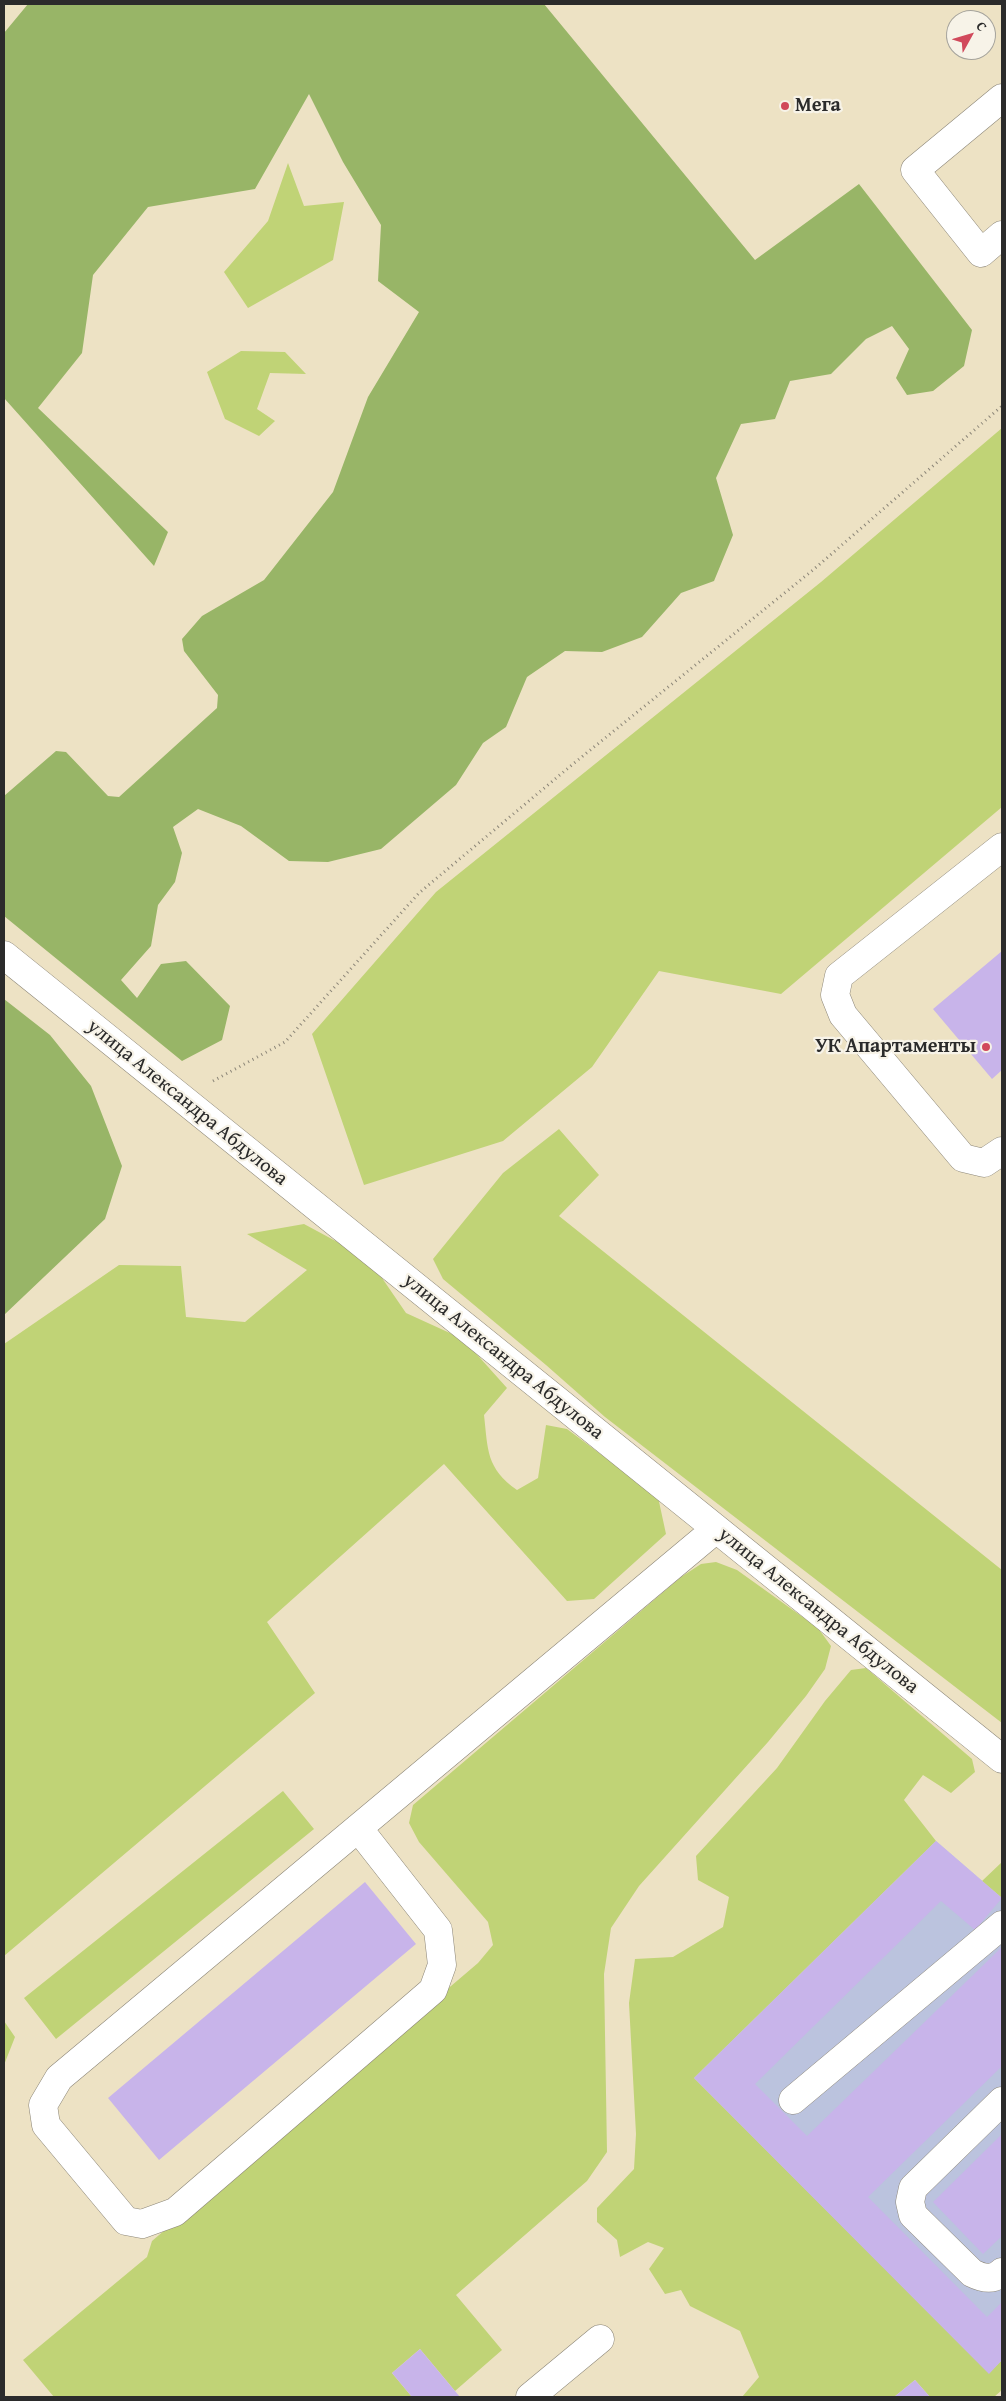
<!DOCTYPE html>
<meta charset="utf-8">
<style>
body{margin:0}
#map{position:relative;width:1006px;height:2401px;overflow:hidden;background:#ede2c4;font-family:"Gentium Book Plus",serif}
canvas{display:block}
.frame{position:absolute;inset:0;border:5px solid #2b2b2b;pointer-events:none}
.north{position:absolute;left:946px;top:10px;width:50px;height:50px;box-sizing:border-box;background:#f7f3e8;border:1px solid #a5a39c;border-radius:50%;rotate:51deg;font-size:14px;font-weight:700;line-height:20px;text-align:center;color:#2b2b2b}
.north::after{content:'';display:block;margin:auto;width:18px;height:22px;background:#d1495b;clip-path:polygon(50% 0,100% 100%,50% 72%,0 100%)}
</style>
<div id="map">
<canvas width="1006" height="2401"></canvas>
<div class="frame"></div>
<div class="north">С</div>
</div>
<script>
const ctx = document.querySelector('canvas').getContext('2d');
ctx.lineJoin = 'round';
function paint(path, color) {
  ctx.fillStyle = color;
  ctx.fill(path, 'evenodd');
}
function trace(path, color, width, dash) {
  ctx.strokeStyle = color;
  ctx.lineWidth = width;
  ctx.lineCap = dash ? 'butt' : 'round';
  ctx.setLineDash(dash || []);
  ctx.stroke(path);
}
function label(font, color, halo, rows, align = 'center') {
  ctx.font = font + ' "Gentium Book Plus",serif';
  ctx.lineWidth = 4.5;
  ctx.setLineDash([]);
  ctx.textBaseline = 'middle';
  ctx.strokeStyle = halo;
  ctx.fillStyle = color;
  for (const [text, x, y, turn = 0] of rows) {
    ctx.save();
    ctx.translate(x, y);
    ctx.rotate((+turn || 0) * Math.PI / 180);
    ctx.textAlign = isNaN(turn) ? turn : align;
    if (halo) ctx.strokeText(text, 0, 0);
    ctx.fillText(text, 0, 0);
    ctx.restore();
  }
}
paint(new Path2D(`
 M936,1841L1002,1898V2360L989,2374L694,2078Z`), '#bbc3de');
paint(new Path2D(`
 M288,163L304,206L344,202L333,260L248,308L224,272L268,221Z
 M241,351L285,352L306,374L270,373L257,409L275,421L259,436L225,419L207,372Z
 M1002,428V807L781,994L659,971L592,1067L503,1141L364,1185L312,1034L436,892L821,582Z
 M559,1129L599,1175L559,1216L1002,1570V1723L605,1417L546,1365L443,1279L433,1259L503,1173Z
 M304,1224L369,1259L406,1313L463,1339L507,1388L484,1415C488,1450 486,1468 517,1490L538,1478L546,1425L567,1429L658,1497L666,1534L594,1599L567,1601L444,1464L267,1622L315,1693L4,1956V1344L119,1265L181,1266L186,1317L245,1322L307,1270L247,1234Z
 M716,1562L737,1570L818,1628L831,1646L825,1669L806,1696L768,1742L639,1886L611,1928L604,1974L607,2152L587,2181L456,2295L502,2350L455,2391L420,2349L392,2373L412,2397H54L23,2360L147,2257L152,2241L478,1963L493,1945L488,1922L419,1842L409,1823L413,1805L681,1577L701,1564Z
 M866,1668L972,1759L975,1772L951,1793L923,1775L904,1800L936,1841L694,2078L989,2373L1002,2360V2390L994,2397H930L915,2380L894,2397H742L759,2377L740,2331L690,2306L681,2290L665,2294L649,2269L664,2248L648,2242L620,2257L617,2240L597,2222V2208L634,2169L636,2134L629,2003L635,1959L673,1957L723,1927L729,1897L698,1880L696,1856L777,1768L825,1701L851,1670Z
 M283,1791L314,1829L56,2039L24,1998Z
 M1002,1862V1898L982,1881Z
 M4,2021L15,2037L4,2065Z`), '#c0d376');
paint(new Path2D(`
 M28,4H544L755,260L859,184L972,330L964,366L933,391L907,395L896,378L909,349L892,326L866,339L831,374L790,381L775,419L741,424L716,478L733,535L714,581L681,593L642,637L602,652L565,651L527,677L506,727L483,743L456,785L381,849L328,862L289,861L241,826L198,809L173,827L182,853L175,882L158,905L151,946L121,980L137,998L161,964L186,961L230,1006L222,1040L182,1061L4,916V796L56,751L66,752L108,796L119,797L217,708L218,695L184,651L182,639L202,616L264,580L333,492L368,397L419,312L378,281L381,225L343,162L309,94L255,189L148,207L93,275L82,353L38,408L168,532L154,566L4,398V33Z
 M4,999L50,1035L91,1086L122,1166L105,1219L4,1315Z`), '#98b567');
paint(new Path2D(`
 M1002,951V1070L992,1079L933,1009Z
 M936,1841L1002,1898L975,1930L941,1901L755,2084L807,2136L1002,1947V2066L868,2197L987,2317L1002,2302V2360L989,2374L694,2078Z
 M365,1882L416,1944L159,2160L108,2098Z
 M1002,2134V2236L983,2254L933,2202Z
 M420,2349L460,2397H412L392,2373Z
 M915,2380L930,2397H894Z`), '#c8b4ea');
const minor = new Path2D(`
 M1002,98L915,170L981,253L1002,235
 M1002,847L839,976L835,995L843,1015L963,1158L984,1163L1002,1151
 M4,955L1002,1759
 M358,1828L438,1930L442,1965L433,1990L175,2212L142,2224L126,2221L46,2125L43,2105L59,2078C278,1895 497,1712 716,1529
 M793,2100L1002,1925
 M1002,2101L913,2188L910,2202L913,2215L972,2273C982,2278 993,2281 1002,2272
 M530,2397L600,2339`);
trace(minor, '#8c8678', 29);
trace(new Path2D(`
 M213,1081L285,1042L419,893L573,764L813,570L1002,406`), '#8c8678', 3, [1, 4]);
trace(minor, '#fff', 28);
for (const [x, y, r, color] of [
 [785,106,5,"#d1495b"],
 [986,1047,5,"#d1495b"]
]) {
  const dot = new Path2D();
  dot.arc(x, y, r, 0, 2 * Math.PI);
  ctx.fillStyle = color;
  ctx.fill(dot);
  trace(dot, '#f7f3e8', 2);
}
label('bold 20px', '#2b2b2b', '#f7f3e8', [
 ["Мега",795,106],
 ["УК Апартаменты",976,1047,"right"]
], 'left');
label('20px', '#2b2b2b', '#f7f3e8', [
 ["улица Александра Абдулова",187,1103,39],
 ["улица Александра Абдулова",503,1357,39],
 ["улица Александра Абдулова",818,1611,39]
]);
</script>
